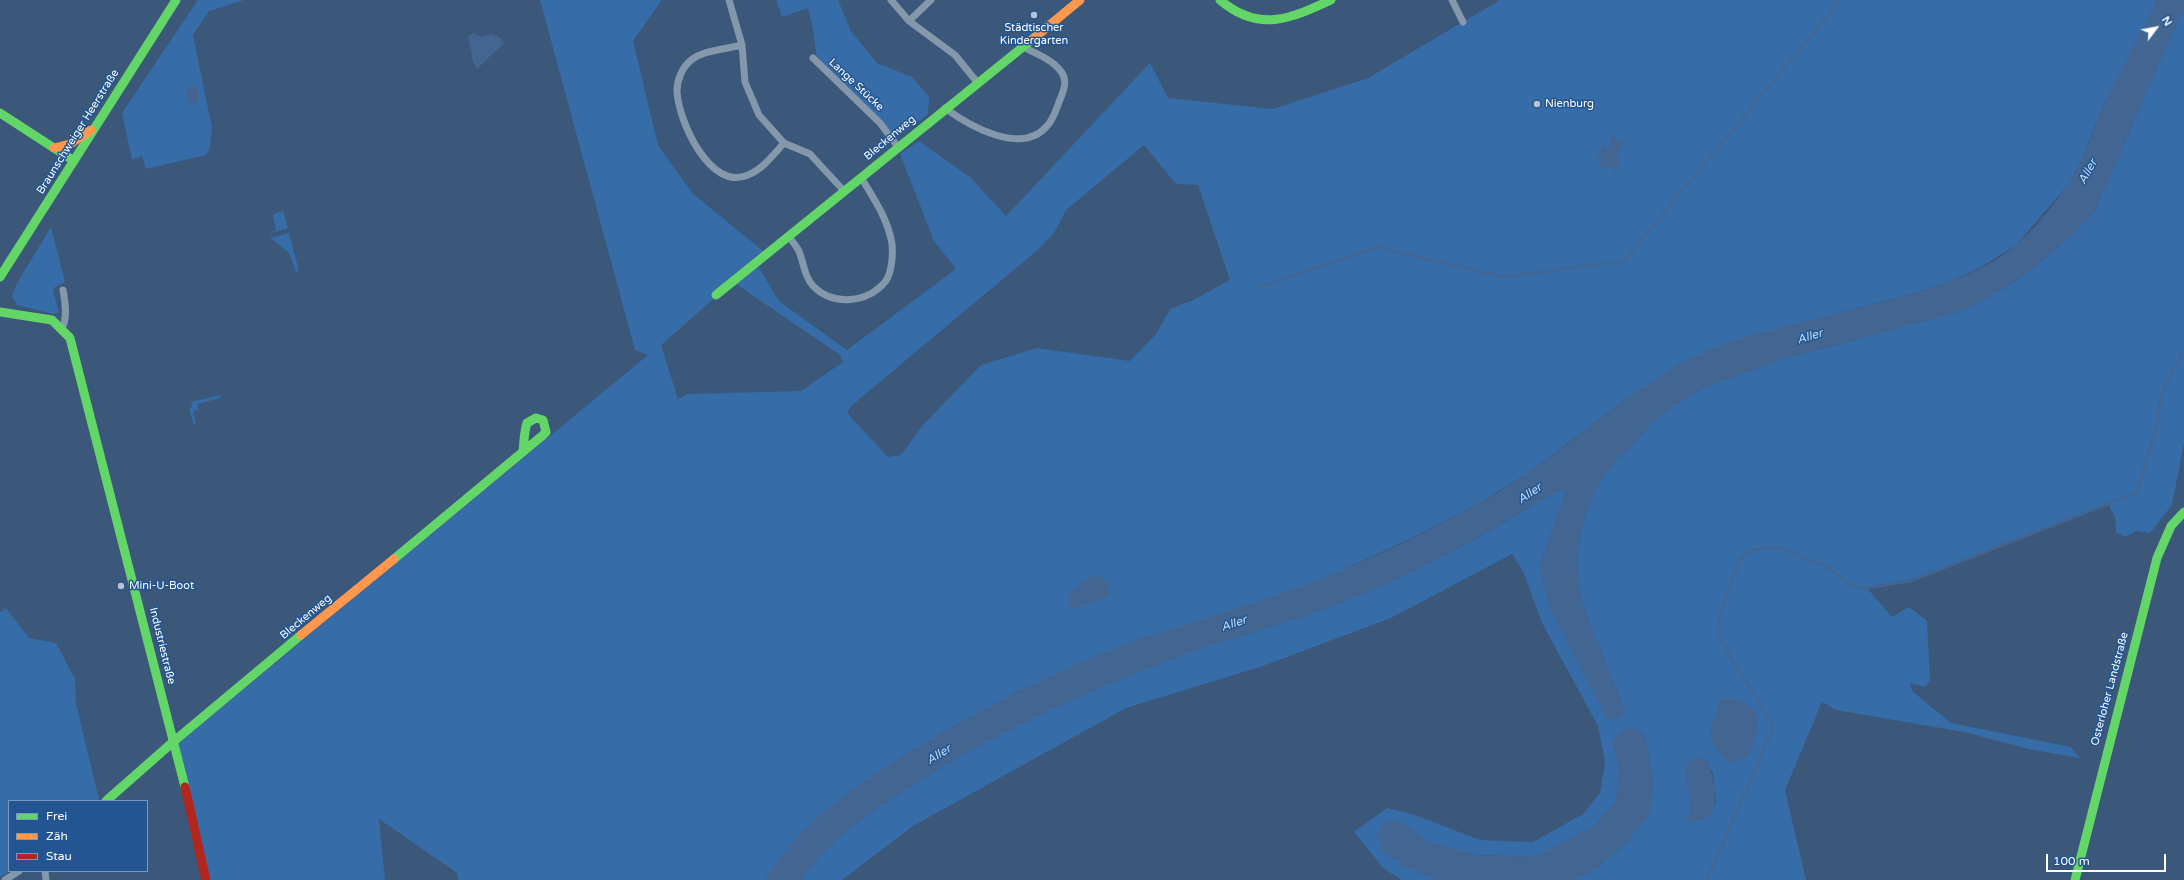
<!DOCTYPE html>
<meta charset="utf-8">
<style>
body{margin:0}
#map{position:relative;width:2184px;height:880px;overflow:hidden;background:#3b5779;font-family:"Varela Round",sans-serif}
canvas{display:block}
.legend{position:absolute;left:8px;top:800px;width:140px;height:72px;box-sizing:border-box;background:#225592;border:1px solid #7a99be;margin:0;padding:5px 7px;list-style:none;font-size:12px;color:#fff}
.legend li{display:flex;align-items:center;gap:8px;height:20px}
.legend b{width:20px;border:1px solid #7a99be}
.north{position:absolute;left:2136px;top:8px;width:40px;height:40px;-webkit-text-stroke:3px #225592;paint-order:stroke;rotate:58deg;font-size:11px;font-weight:700;line-height:16px;text-align:center;color:#fff}
.north::after{content:'';display:block;margin:auto;width:14px;height:18px;background:#fff;clip-path:polygon(50% 0,100% 100%,50% 72%,0 100%)}
.scale{position:absolute;left:2046px;top:854px;width:120px;height:18px;box-sizing:border-box;border:2px solid #fff;border-top:0;padding-left:5px;font-size:12px;line-height:14px;white-space:nowrap;color:#fff;-webkit-text-stroke:3px #225592;paint-order:stroke}
</style>
<div id="map">
<canvas width="2184" height="880"></canvas>
<ul class="legend">
<li><b style="height:5px;background:#63d668"></b>Frei</li>
<li><b style="height:5px;background:#ff974d"></b>Zäh</li>
<li><b style="height:5px;background:#b3261e"></b>Stau</li>
</ul>
<div class="north">N</div>
<div class="scale">100 m</div>
</div>
<script>
const ctx = document.querySelector('canvas').getContext('2d');
ctx.lineJoin = 'round';
function paint(path, color) {
  ctx.fillStyle = color;
  ctx.fill(path, 'evenodd');
}
function trace(path, color, width, dash) {
  ctx.strokeStyle = color;
  ctx.lineWidth = width;
  ctx.lineCap = dash ? 'butt' : 'round';
  ctx.setLineDash(dash || []);
  ctx.stroke(path);
}
function label(font, color, halo, rows, align = 'center') {
  ctx.font = font + ' "Varela Round",sans-serif';
  ctx.lineWidth = 3;
  ctx.setLineDash([]);
  ctx.textBaseline = 'middle';
  ctx.strokeStyle = halo;
  ctx.fillStyle = color;
  for (const [text, x, y, turn = 0] of rows) {
    ctx.save();
    ctx.translate(x, y);
    ctx.rotate((+turn || 0) * Math.PI / 180);
    ctx.textAlign = isNaN(turn) ? turn : align;
    if (halo) ctx.strokeText(text, 0, 0);
    ctx.fillText(text, 0, 0);
    ctx.restore();
  }
}
paint(new Path2D(`
 M198,0H244L209,11L193,35L212,128L210,147L206,155L146,169L142,156L132,160L122,113Z
 M540,0H662L633,41L658,145L693,194L767,254L756,263L779,301L847,350L956,269L934,241L900,154L919,141L971,178L1006,216L1150,63L1168,98L1273,109L1368,78L1500,0H2156L2148,20L2103,106L2082,159L2068,185L2015,246L1981,267L1949,282L1912,294L1754,335L1714,348L1680,364L1625,400L1530,472L1476,505L1416,536L1332,575L1021,690L954,726L892,763L769,873L765,880H458L457,873L379,819L385,880H209L176,745L648,355L635,350ZM1144,145L1176,184L1198,185L1230,280L1193,300L1170,309L1156,334L1130,361L1037,348L981,365L923,425L901,455L888,457L847,413L850,407L1040,248L1054,233L1066,210ZM733,282L840,355L843,362L801,391L687,394L678,399L661,345Z
 M776,0H838L851,31L877,63L912,77L929,97L928,114L896,138L882,121L831,76L816,54L813,29L808,8L782,17Z
 M2184,7V443L2172,505L2150,533L2136,531L2125,537L2116,532L2115,518L2108,503L1910,580L1866,587L1892,617L1909,607L1927,621L1930,681L1925,687L1910,683L1912,691L1951,723L2071,747L2080,758L2028,749L1964,732L1836,710L1822,702L1785,790L1806,880H1573L1595,869L1626,843L1650,813L1653,780L1645,736L1633,727L1613,740L1619,769L1616,801L1595,826L1536,857L1476,855L1426,841L1400,821L1403,865L1437,880H1402L1384,869L1354,832L1387,808L1412,814L1480,840L1533,842L1583,814L1600,793L1605,762L1598,726L1542,623L1523,571L1512,554L1391,618L1263,666L1126,708L913,826L842,880H800C827,841 869,813 908,788C989,736 1077,695 1167,661C1227,638 1289,624 1348,600C1422,571 1491,531 1558,490L1566,493L1540,565L1549,606L1608,720L1625,712L1582,604L1576,560L1584,518L1590,501L1601,479L1617,458L1625,453L1657,417L1702,388L1777,361L1965,310C2011,289 2060,249 2094,212ZM1705,758L1713,774L1716,802L1709,815L1687,817L1691,813L1686,768Z
 M283,211L288,228L268,234L276,230L273,214Z
 M51,227L65,282L55,287L53,291L59,312L53,314L17,305L12,296L16,285Z
 M289,233L299,271L296,272L289,253L270,238Z
 M220,395L221,398L197,404L199,410L193,411L196,424L194,425L189,408L192,407L191,402Z
 M6,608L29,638L56,643L75,679L76,704L99,799L96,801H9L10,871L0,877V612Z`), '#366ca8');
paint(new Path2D(`
 M2156,0H2184V7L2094,212C2060,249 2011,289 1965,310L1777,361L1702,388L1657,417L1625,453L1617,458L1601,479L1590,501L1584,518L1576,560L1582,604L1625,712L1618,719L1608,720L1549,606L1540,565L1566,494L1558,490C1490,531 1422,571 1348,600C1289,624 1227,638 1167,661C1077,695 989,736 908,788C869,813 827,841 800,880H765C799,824 856,784 912,751C985,707 1061,667 1142,638C1180,625 1219,615 1257,602C1314,583 1369,560 1423,533C1461,513 1499,494 1534,469C1592,428 1645,378 1711,349C1735,339 1760,333 1785,327C1826,316 1868,306 1909,295C1943,285 1992,268 2017,244C2042,222 2065,192 2080,163C2089,145 2095,126 2103,107C2119,71 2141,37 2156,0Z
 M473,33L482,37L491,34L501,38L504,43L477,69L473,62L468,36Z
 M188,86H195C199,92 200,99 197,105L193,106L187,101L185,92Z
 M1613,136L1619,142L1625,143L1628,139L1629,141L1621,147L1618,155L1619,167L1617,171L1613,172V166L1601,168L1597,156L1601,152L1602,142L1605,148H1608L1611,144L1610,138Z
 M1092,576H1101L1109,584V596C1099,600 1080,609 1070,607L1067,601L1069,593Z
 M1729,697C1735,699 1742,701 1747,704C1766,716 1756,740 1749,756L1729,763C1719,753 1708,743 1711,727C1713,715 1720,715 1718,700Z
 M1633,727L1645,736L1653,780L1650,813L1626,843L1595,869L1573,880H1437L1403,865L1383,851L1376,834L1385,822L1400,821L1426,841L1476,855L1536,857L1595,826L1616,801L1619,769L1613,740L1622,730Z
 M1695,758H1705C1716,781 1727,822 1688,823L1687,817L1691,813L1686,768L1689,760Z`), '#426691');
trace(new Path2D(`
 M1261,287L1377,247L1503,277L1624,261L1841,0
 M1707,880L1772,731L1771,722L1717,634L1721,613L1740,560L1751,550L1776,547L1824,565L1852,586L1867,588L1911,581L2136,493L2156,431L2161,396L2184,350`), '#426691', 2.5);
trace(new Path2D(`
 M729,0L742,45L745,82L759,115L784,143L810,154L844,191
 M891,0L909,21L955,55L977,82
 M1452,0L1463,22
 M909,21L931,0
 M742,45C727,49 702,50 690,61C682,68 677,80 677,91C678,120 710,192 748,175C763,169 774,154 784,143
 M813,58L880,123L898,147
 M945,108C969,126 1022,156 1047,126C1053,120 1056,110 1059,102C1063,92 1068,82 1062,73C1053,59 1035,54 1022,46
 M788,236C792,241 798,247 800,254C804,265 805,278 814,287C834,306 867,303 885,282C892,273 893,255 892,244C888,219 874,199 862,179
 M62,328C68,318 65,301 63,290
 M45,871L46,880
 M5,880L19,871`), '#8497ab', 7);
trace(new Path2D(`
 M1220,0C1259,33 1290,19 1331,0
 M0,113L74,161
 M0,277L176,0
 M716,295L1034,38
 M0,312L52,320L70,338L185,787
 M394,559L542,436L546,432L543,420L536,418L527,423C524,432 524,442 523,452
 M106,801L173,742L301,635
 M2075,880L2157,558L2171,526L2184,512`), '#63d668', 9);
trace(new Path2D(`
 M1034,38L1080,0
 M54,148L70,144L91,130
 M301,635L394,559`), '#ff974d', 9);
trace(new Path2D(`
 M185,787L206,880`), '#b3261e', 9);
for (const [x, y, r, color] of [
 [1034,15,4,"#bac4d0"],
 [1537,104,4,"#bac4d0"],
 [121,586,4,"#bac4d0"]
]) {
  const dot = new Path2D();
  dot.arc(x, y, r, 0, 2 * Math.PI);
  ctx.fillStyle = color;
  ctx.fill(dot);
  trace(dot, '#225592', 1.5);
}
label('11px', '#fff', '#225592', [
 ["Städtischer",1034,28,"center"],
 ["Kindergarten",1034,41,"center"],
 ["Nienburg",1545,104],
 ["Mini-U-Boot",129,586]
], 'left');
label('11px', '#fff', '#225592', [
 ["Lange Stücke",856,85,43],
 ["Braunschweiger Heerstraße",78,132,-58],
 ["Bleckenweg",890,138,-40],
 ["Bleckenweg",306,617,-40],
 ["Industriestraße",162,646,76],
 ["Osterloher Landstraße",2110,689,-75]
]);
label('italic 12px', '#c0d9f4', '#225592', [
 ["Aller",2088,172,-61],
 ["Aller",1810,337,-17],
 ["Aller",1530,494,-35],
 ["Aller",1234,624,-19],
 ["Aller",939,755,-32]
]);
</script>
